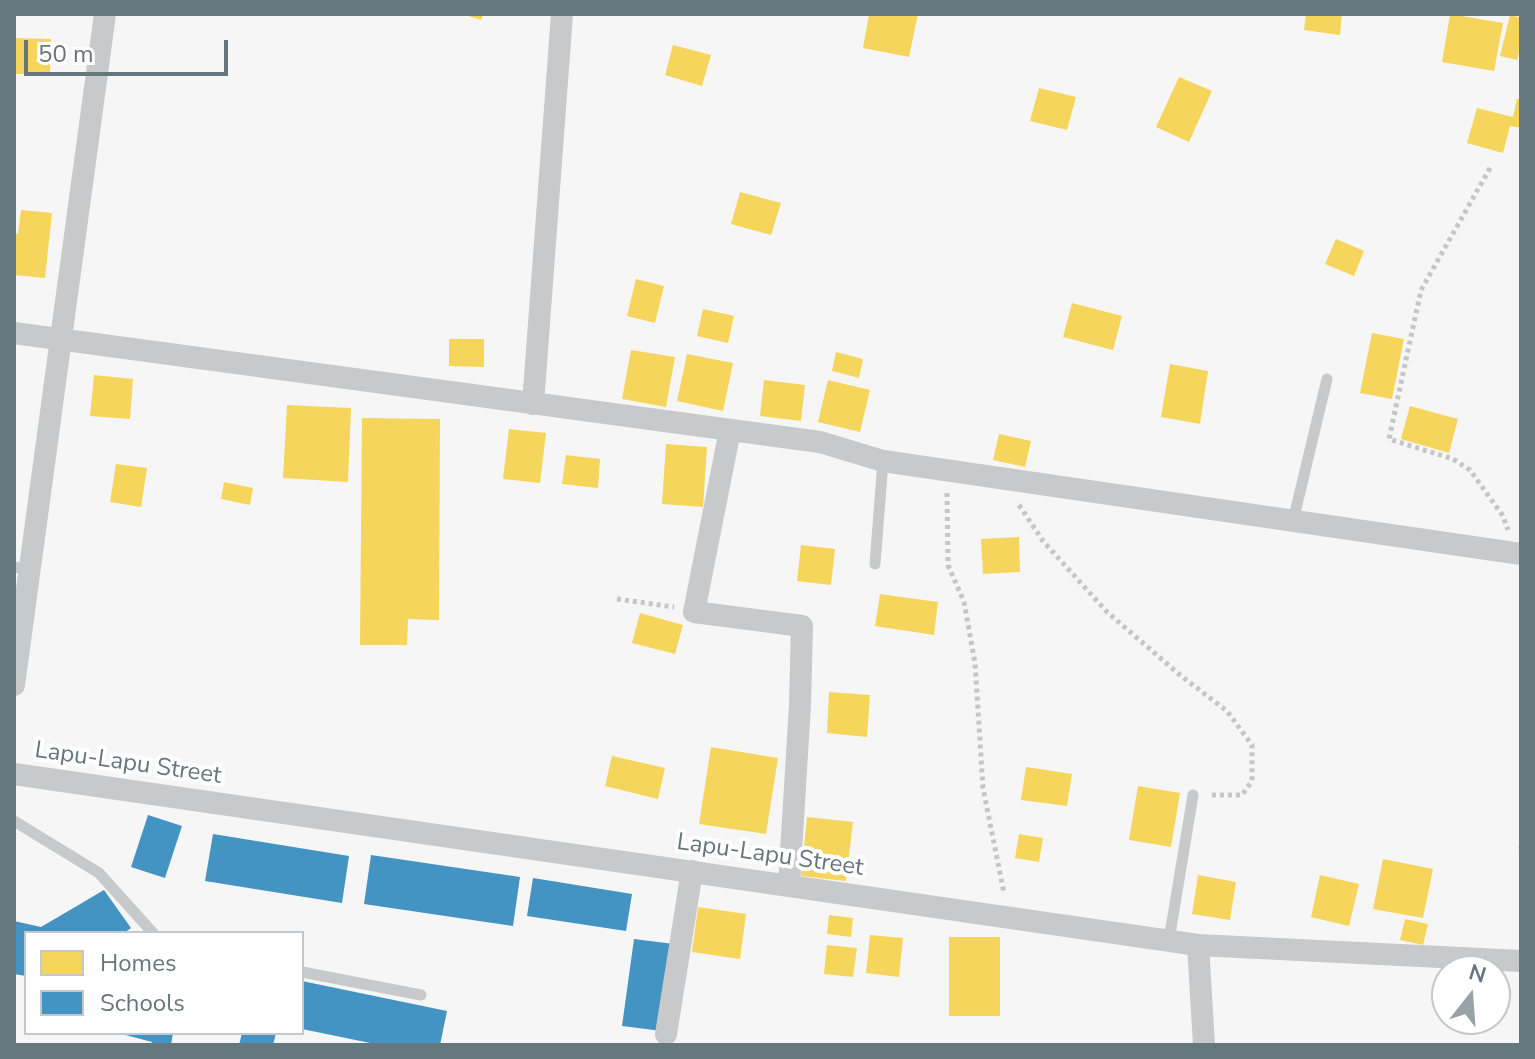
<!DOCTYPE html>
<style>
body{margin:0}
#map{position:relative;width:1535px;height:1059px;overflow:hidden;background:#f6f6f6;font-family:"Nunito Sans",sans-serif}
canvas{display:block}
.frame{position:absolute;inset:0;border:16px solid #66767d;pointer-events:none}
.legend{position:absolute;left:24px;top:931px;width:280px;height:104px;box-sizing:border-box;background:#fff;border:2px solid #c2c8cb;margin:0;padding:10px 14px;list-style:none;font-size:24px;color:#66767d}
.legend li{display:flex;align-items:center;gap:16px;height:40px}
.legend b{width:40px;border:2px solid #c2c8cb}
.north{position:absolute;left:1431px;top:955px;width:80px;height:80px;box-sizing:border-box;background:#fff;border:2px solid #c2c8cb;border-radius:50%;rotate:17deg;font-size:22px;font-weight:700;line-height:32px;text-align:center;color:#66767d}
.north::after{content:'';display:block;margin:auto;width:28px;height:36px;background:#98a3a7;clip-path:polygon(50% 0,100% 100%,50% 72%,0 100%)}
.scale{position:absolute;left:24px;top:40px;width:204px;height:36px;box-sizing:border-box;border:4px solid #66767d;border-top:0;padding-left:10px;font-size:24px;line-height:28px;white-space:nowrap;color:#66767d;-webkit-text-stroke:6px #fff;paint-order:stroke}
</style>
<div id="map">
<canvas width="1535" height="1059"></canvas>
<div class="frame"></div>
<ul class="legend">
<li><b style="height:22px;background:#f6d55c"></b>Homes</li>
<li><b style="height:22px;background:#4393c3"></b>Schools</li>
</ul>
<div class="north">N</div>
<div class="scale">50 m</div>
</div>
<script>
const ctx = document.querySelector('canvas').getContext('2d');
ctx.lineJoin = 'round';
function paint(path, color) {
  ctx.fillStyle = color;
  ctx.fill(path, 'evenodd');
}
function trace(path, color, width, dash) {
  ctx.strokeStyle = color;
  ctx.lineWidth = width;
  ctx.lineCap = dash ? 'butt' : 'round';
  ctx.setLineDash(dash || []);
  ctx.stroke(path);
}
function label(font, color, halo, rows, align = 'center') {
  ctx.font = font + ' "Nunito Sans",sans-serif';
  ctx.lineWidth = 8;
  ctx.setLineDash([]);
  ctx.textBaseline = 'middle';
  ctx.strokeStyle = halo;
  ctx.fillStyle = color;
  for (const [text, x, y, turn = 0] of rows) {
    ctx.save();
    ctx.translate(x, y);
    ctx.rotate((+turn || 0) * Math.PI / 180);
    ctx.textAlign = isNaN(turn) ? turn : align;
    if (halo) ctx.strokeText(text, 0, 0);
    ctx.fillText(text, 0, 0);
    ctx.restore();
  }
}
paint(new Path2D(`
 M462,14H483L481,20Z
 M869,14H918L909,57L863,48Z
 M1306,14H1342L1340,35L1304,30Z
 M1450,14L1503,23L1494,71L1442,62Z
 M1510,15L1521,18V44L1517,60L1500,56Z
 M14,38L51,39L50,74H14Z
 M673,45L711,55L702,86L665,75Z
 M1179,77L1212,91L1189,142L1156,127Z
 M1039,88L1076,97L1067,130L1030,121Z
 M1517,99H1521V128L1510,126L1503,153L1467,143L1477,108L1513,117Z
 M740,192L781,203L771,235L731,224Z
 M21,210L52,213L45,278L14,275V233L18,234Z
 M1336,239L1364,251L1354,276L1325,264Z
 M636,279L664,286L655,323L627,316Z
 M1072,303L1122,316L1113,350L1063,337Z
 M703,309L734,316L728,343L697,336Z
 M1372,333L1404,339L1392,399L1360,393Z
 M449,339H484V367L449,366Z
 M631,350L675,357L666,407L622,399Z
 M836,352L863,359L859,378L832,371Z
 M687,354L733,363L723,411L677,401Z
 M1170,364L1208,371L1200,424L1161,417Z
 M94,375L133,379L130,419L90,416Z
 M764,380L805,385L801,421L760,416Z
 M828,380L870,390L860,432L818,422Z
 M287,405L351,408L348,482L283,478Z
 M1410,406L1458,419L1449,453L1401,439Z
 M362,418L440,419L439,620L408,619L407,645H360Z
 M509,429L546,433L540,483L503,479Z
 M999,434L1031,441L1025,467L993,460Z
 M666,444L707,447L703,507L662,504Z
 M566,455L600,459L598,488L562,484Z
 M116,464L147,468L141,507L110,502Z
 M224,482L253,488L250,505L221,499Z
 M1019,537L1020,572L983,574L981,539Z
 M801,545L835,549L831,585L797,581Z
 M880,594L938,602L934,635L875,626Z
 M640,613L683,625L675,654L632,643Z
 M829,692L870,695L867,737L827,733Z
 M711,747L778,758L766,834L699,824Z
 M612,756L665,768L658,799L605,786Z
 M1026,767L1072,774L1067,806L1021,800Z
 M1138,786L1180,793L1171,847L1129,840Z
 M807,817L853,822L846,881L801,876Z
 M1019,834L1043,838L1039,862L1015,858Z
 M1383,859L1433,869L1423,918L1373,909Z
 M1198,875L1236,882L1230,920L1192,914Z
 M1320,875L1359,884L1349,926L1311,917Z
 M698,907L746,914L740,959L692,952Z
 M829,915L853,918L851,937L827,934Z
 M1405,919L1428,924L1423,945L1400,940Z
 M870,935L903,938L899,977L866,973Z
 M949,937H1000V1016H949Z
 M827,945L857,948L853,977L824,974Z`), '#f6d55c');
paint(new Path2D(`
 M148,815L182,826L165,878L131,867Z
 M213,834L349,856L342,903L205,881Z
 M371,855L520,877L513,926L364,904Z
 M533,878L632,894L626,931L527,916Z
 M104,890L131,928L124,933H26V976L14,974V921L41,927Z
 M634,939L674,944L662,1031L622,1026Z
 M302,981L447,1011L440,1045H380L302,1029Z
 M118,1033H173L171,1045H151L152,1042Z
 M242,1033H276L273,1045H239Z`), '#4393c3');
trace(new Path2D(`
 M1490,168L1421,290L1389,439L1453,459L1470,470L1503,516L1508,530
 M947,493L948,565L964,602L975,663L983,788L1004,893
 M1019,505L1043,541L1107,612L1180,675L1227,711L1252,745V781L1242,795H1210
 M617,599L674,607
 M1521,846V849`), '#c6c6c7', 5, [4, 4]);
trace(new Path2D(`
 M1293,521L1327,379
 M875,564L883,461
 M14,567L31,570
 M14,821L99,873L153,933
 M1169,940L1193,795
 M302,972L421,995`), '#c7c9ca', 11);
trace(new Path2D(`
 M14,333L820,442L883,461L1521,554
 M533,404L562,14
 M730,430L694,612L802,626L800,705L789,885
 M14,685L105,14
 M14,774L1198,945L1521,961
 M1198,945L1204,1045
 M666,1034L692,871`), '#c7c9ca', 22);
label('24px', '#66767d', '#fff', [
 ["Lapu-Lapu Street",128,764,8],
 ["Lapu-Lapu Street",770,856,8]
]);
</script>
